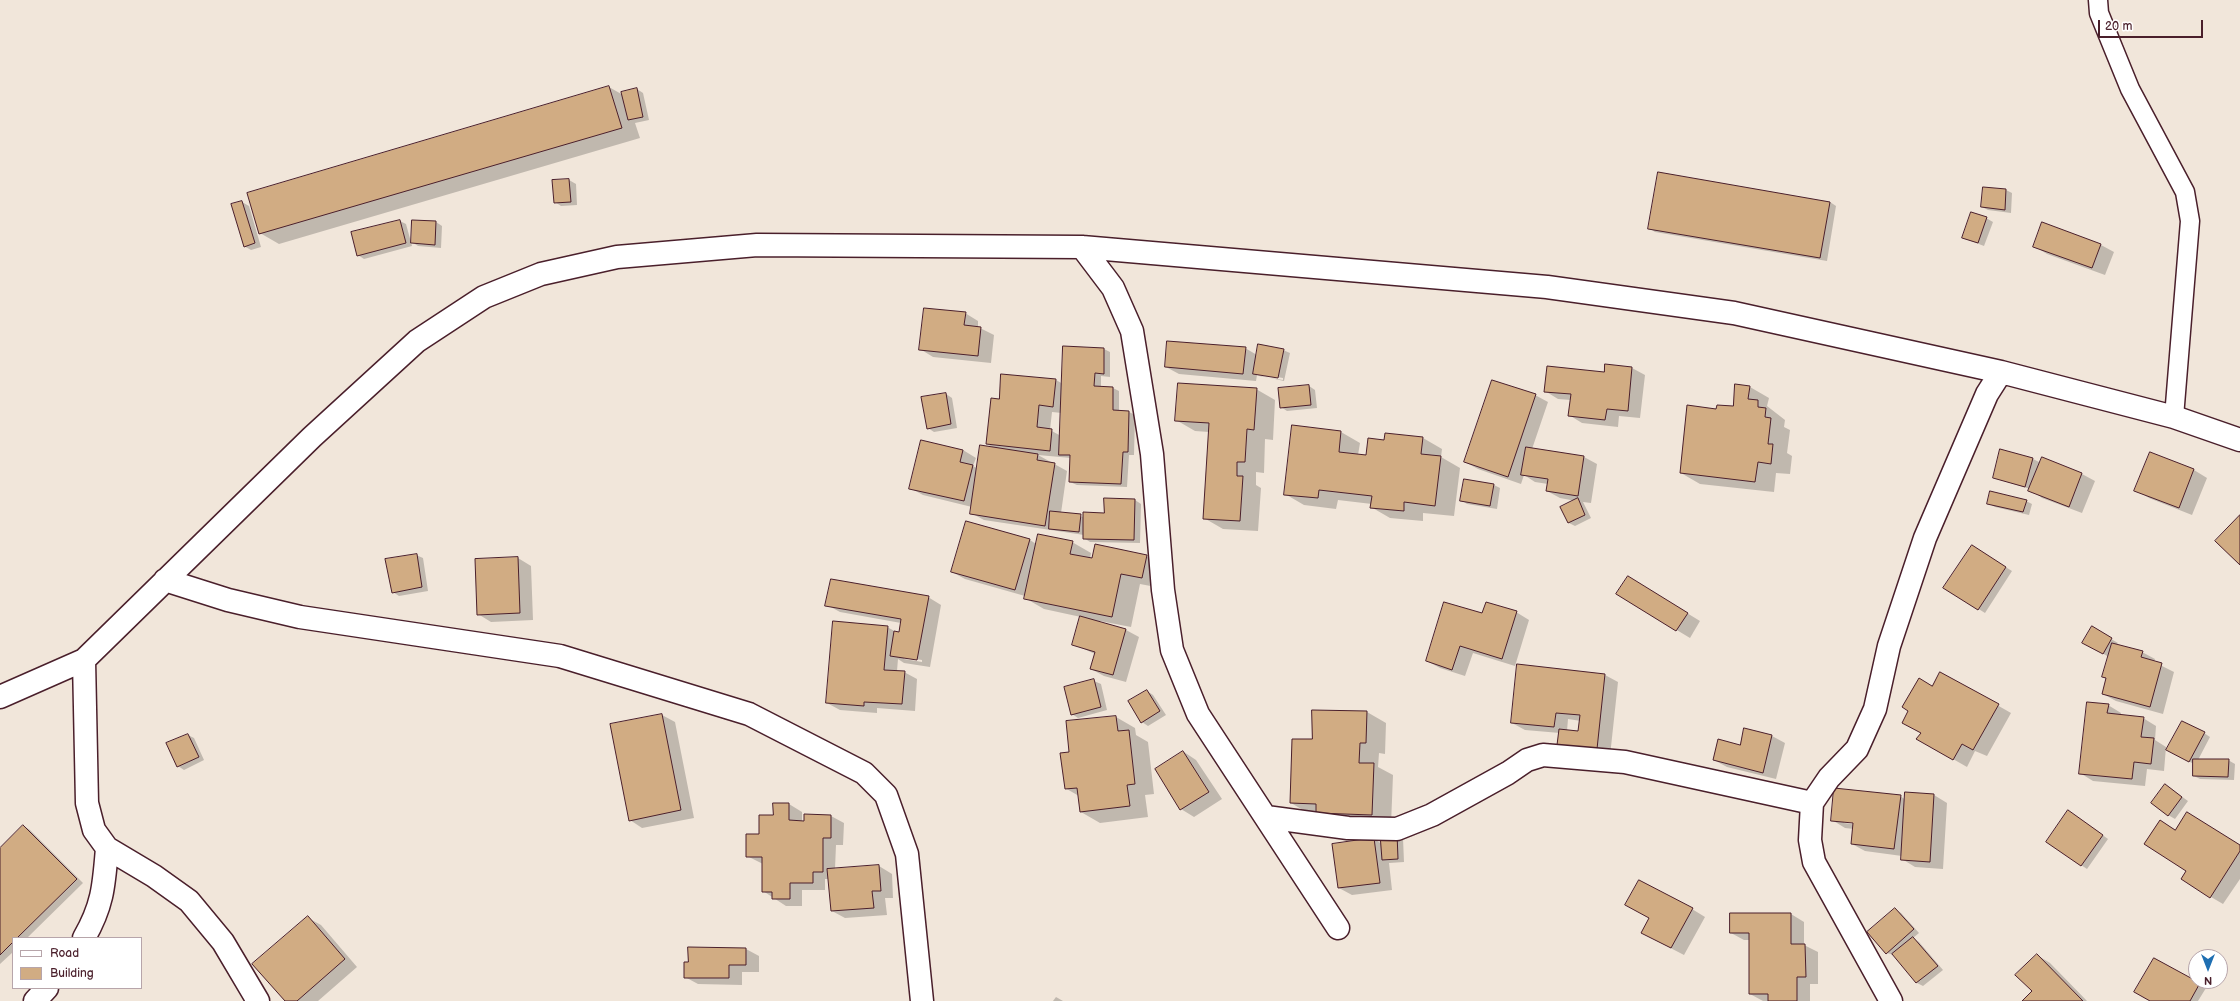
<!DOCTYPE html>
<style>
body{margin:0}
#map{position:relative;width:2240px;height:1001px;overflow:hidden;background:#f1e6da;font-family:"Balsamiq Sans",sans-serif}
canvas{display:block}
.legend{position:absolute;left:12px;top:937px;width:130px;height:52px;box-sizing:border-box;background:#fff;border:1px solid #b7a5aa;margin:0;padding:5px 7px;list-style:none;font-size:12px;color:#4a1f2b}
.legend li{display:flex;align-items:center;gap:8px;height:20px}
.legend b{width:20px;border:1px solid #b7a5aa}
.north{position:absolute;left:2188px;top:949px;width:40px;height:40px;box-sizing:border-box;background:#fff;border:1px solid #b7a5aa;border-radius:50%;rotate:180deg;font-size:11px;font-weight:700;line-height:16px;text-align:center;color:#4a1f2b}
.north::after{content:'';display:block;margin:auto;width:14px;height:18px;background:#1f6fb2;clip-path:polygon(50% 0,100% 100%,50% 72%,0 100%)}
.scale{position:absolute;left:2098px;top:20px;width:105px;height:18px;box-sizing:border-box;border:2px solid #4a1f2b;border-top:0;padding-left:5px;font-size:12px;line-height:14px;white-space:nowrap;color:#4a1f2b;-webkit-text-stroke:3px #fff;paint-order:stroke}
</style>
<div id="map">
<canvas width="2240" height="1001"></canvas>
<ul class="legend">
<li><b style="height:5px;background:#fff"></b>Road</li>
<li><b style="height:11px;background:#d1ac83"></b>Building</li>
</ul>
<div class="north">N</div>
<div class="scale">20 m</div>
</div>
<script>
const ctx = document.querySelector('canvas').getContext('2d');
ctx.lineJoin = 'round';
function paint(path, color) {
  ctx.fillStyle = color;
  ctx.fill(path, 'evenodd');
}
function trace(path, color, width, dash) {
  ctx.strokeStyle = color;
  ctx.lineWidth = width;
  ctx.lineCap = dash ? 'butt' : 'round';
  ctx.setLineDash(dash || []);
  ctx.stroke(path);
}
paint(new Path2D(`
 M609,87L623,95L637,89L643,93L649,120L635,123L640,138L279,244L260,233Z
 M1659,174L1830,202L1836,206L1827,261L1655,232L1649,228Z
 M569,180L576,184L577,205L561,206L555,202L553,181Z
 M2006,190L2012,193L2011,213L1988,210L1982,207Z
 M242,202L249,206L261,247L251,250L244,246L232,205Z
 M1986,218L1993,222L1984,246L1963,238Z
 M400,221L406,224L412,246L364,259L358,255Z
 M413,221L436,222L442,226L441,248L418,246L412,242Z
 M2101,245L2114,252L2105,275L2047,254L2034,246Z
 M965,313L978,321V327L994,335L991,363L933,357L920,349Z
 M1064,348L1104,349L1110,352V377L1101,376V387L1113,388L1119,391V411L1129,412L1135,415L1134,455H1129L1127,487L1077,485L1070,482L1071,458L1038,455L1067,471L1061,513L1084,517L1105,514L1135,500L1141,504L1140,543L1090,542L1084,538V535L984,520L971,513L972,507L923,495L910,488L963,450L976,458L973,466L978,469L994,448L987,444L1000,400L1002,375L1056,380L1063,384ZM1052,412L1062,413L1061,436L1050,430Z
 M1245,348L1257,355L1283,350L1290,353L1284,381L1257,375L1256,381L1179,374L1166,367ZM1259,374L1283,378V380L1259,376Z
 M1606,365L1632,368L1645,375L1640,418L1619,416L1618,427L1582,423L1569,415L1571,400L1558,399L1545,391L1604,373Z
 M1309,386L1315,390L1317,408L1287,411L1281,407Z
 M1750,387L1769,398L1767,406L1785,420L1784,427L1790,430L1787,453L1792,456L1790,474L1776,473L1774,492L1700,484L1681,473L1717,410L1734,408Z
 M1256,389L1275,400L1273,440L1265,439L1264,473L1256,472V485L1261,488L1258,531L1223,529L1204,518L1209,432L1195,431L1176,420Z
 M946,394L952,398L957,428L934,432L928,428Z
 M1535,395L1548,402L1532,449L1584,457L1597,464L1591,503L1583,502L1591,518L1575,526L1569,523L1576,501L1560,498L1547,491L1548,484L1535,482L1524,475L1521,484L1478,469L1465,462Z
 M1341,432L1360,443L1358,455L1367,456L1385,441L1423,438L1442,449L1441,457L1460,468L1454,516L1423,513V521L1390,518L1371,507L1372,504L1338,500L1336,509L1304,505L1285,494Z
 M2151,453L2194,470L2207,478L2192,515L2149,498L2136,490Z
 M2042,458L2082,474L2095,481L2082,513L2042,498L2030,489L1994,478L2033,459L2041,463Z
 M1494,485L1500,488L1497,509L1467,504L1461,500Z
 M2026,501L2032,504L2029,515L1995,507L1988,503Z
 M1030,540L1036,544L1072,542L1091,553L1090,559L1146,556L1165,567L1161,588L1140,584L1131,627L1100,621V623L1126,630L1139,637L1126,682L1104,676L1091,669L1095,654L1073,644L1081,617L1044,609L1025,598V596L965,579L952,572Z
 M1978,550L2012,571L1985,613L1945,588Z
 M416,555L423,558L428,591L399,596L393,592Z
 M518,558L531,566L533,620L491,622L478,614Z
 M1641,585L1700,621L1690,638L1617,594Z
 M928,597L941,605L930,667L904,663L898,659L897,671L904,672L917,679L915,711L877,708V713L840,710L827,703L887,627L900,634L901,623L840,612L827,605ZM904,657L922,660V662L904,659Z
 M1516,612L1529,620L1515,666L1473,653L1465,676L1440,668L1427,661L1483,614Z
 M2092,628L2118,643L2116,645L2142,652L2155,659L2154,662L2174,672L2163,714L2116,701L2103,694L2107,679L2103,677L2109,657L2084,643Z
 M1518,665L1605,675L1618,682L1610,756L1571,752L1558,745L1560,733L1525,730L1512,723ZM1568,719L1581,721L1579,732L1567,731Z
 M1941,673L2011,713L1987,756L1975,751L1967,767L1918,739L1922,733L1933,687Z
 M1094,681L1101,684L1107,710L1078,718L1072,714Z
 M1147,691L1153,695L1166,715L1148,726L1142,722L1129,701Z
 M2108,705L2121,713V716L2143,718L2156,726L2155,740L2166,747L2164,771L2147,769L2145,786L2093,781L2080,773Z
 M1313,711L1367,712L1386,723L1385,754L1379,753L1378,767L1393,775L1391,825L1310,814L1291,803L1313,740Z
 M662,715L675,722L694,818L642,828L630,820Z
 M1116,717L1135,728L1136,735L1148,742L1154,794L1145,795L1148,817L1100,823L1081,812L1079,796L1065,788L1070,752Z
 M1745,729L1772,736L1785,743L1776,779L1727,767L1714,760L1741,746Z
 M2204,733L2210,737L2198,760H2228L2235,764L2234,780L2200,779L2194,776V764L2167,750Z
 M188,735L194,738L204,760L184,770L178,766Z
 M1184,752L1196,760L1222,799L1194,817L1181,809Z
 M2171,789L2188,801L2175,819L2168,815Z
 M1934,795L1947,803L1943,869L1915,867L1902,859V856L1865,851L1852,844L1854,829L1845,828L1832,820L1900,796L1906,800ZM1844,821L1858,823V825L1844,823Z
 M789,804L802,812V822H805V815L831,816L844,823L843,845H836L835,869L879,866L892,874L893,898H885L887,915L845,918L832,911L829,879H825V890H802V906H786L763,891V864L747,856L774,816Z
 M2075,815L2108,839L2087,869L2081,865Z
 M2160,821L2176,830L2240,846V879L2223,904L2211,897L2187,871Z
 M24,826L30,830L83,883L27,938H13V952L0,964V849Z
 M1403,838L1404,862L1389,863L1392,890L1352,895L1339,888L1374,839L1382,844Z
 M1692,909L1705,917L1684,955L1655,940L1650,918Z
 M1895,909L1901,913L1919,933L1913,938L1919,942L1943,970L1923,986L1917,983L1894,955L1887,953Z
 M1791,914L1804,922V945L1818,952V984H1810V1001H1763L1750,994V940H1744L1731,933Z
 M308,918L321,925L357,967L318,1001H287Z
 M689,948L746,949L759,956V972H742V985L698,984L685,977L689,963Z
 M2037,955L2050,963L2087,1001H2024L2033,991Z
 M2155,959L2206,988L2198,1001H2152Z
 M1056,997L1063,1001H1053Z`), '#0003');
const building = new Path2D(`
 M609,86L622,128L259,234L247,193Z
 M637,88L643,117L628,120L621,92Z
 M1658,172L1830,202L1820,258L1648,229Z
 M569,179L571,202L554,203L552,180Z
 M1983,187L2006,189L2005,210L1981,207Z
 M242,201L255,243L244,247L231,204Z
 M1971,212L1987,217L1978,243L1962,238Z
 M400,220L406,243L357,256L351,232Z
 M412,220L436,221L435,245L411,243Z
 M2042,222L2101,244L2092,268L2033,247Z
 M924,308L966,312L964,325L981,327L978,356L919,350Z
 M1167,341L1246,347L1243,374L1165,367Z
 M1258,344L1284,349L1278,378L1253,374Z
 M1063,346L1104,348V374L1095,373L1094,386L1113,387V410L1129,411L1128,452H1123L1121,484L1069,482L1070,455H1059Z
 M1605,364L1632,367L1628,411L1607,409L1605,420L1568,416L1571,394L1544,392L1547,366L1604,372Z
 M1001,374L1056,379L1053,407L1039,405L1037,427L1052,429L1050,451L986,444L991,398L999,399Z
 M1492,380L1536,394L1508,477L1464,462Z
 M1178,383L1257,388L1254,430L1247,429L1245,462H1237V476H1243L1240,521L1203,519L1209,423L1175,421Z
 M1735,384L1750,386L1748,399L1758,400V407L1766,408L1765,417L1771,418L1768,444H1773L1771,464L1758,462L1755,482L1680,473L1687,405L1716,409L1717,405L1733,406Z
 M1309,385L1311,405L1280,408L1278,388Z
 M946,393L951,424L927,429L921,397Z
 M1292,425L1341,431L1339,452L1366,455L1368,438L1384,440L1385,433L1423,437L1421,454L1441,456L1435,506L1404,502V511L1370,508L1372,496L1319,490L1318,498L1284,495Z
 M921,440L963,450L960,462L973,465L964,501L909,489Z
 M980,445L1038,454L1037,460L1055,463L1045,526L970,514Z
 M1526,447L1584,456L1578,496L1546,491L1548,479L1521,475Z
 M2000,449L2033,458L2025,487L1993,478Z
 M2150,452L2194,469L2179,508L2134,491Z
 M2042,457L2082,473L2069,507L2028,491Z
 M1464,479L1494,484L1490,506L1460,501Z
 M1990,491L2027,500L2023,512L1987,504Z
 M1104,498L1135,499L1134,540L1083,539V512L1104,513Z
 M1578,498L1585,515L1568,523L1560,507Z
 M1050,511L1081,514L1079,532L1049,529Z
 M2240,515V565L2215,541Z
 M966,521L1030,539L1015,590L951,572Z
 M1038,534L1073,541L1070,554L1092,558L1095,544L1147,555L1142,578L1121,574L1112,617L1024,599Z
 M1972,545L2006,567L1978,610L1943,588Z
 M417,554L422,587L392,593L385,559Z
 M518,557L520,613L477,615L475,559Z
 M1628,576L1688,613L1676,631L1616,594Z
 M831,579L929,596L917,660L890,656L894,631L899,632L901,619L825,606Z
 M1444,602L1482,613L1486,602L1517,611L1502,659L1460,646L1452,670L1426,661Z
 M1080,616L1126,629L1113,675L1090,669L1095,652L1072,645Z
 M833,621L888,626L884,670L905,671L902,704L864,702V706L826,703Z
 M2092,626L2112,638L2103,654L2082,643Z
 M2112,643L2143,651L2141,657L2162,663L2150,707L2102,694L2106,678L2102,677Z
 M1517,664L1605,674L1597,749L1557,745L1559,729L1578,731L1580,715L1556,713L1554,727L1511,723Z
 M1940,672L1999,704L1973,750L1962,744L1953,760L1916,739L1921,733L1902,723L1908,711L1902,707L1919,678L1932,686Z
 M1094,679L1101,707L1071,715L1064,687Z
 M1147,690L1160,711L1141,723L1128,701Z
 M2087,702L2109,704L2107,713L2144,717L2141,737L2154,738L2151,764L2134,762L2132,779L2079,774Z
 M1312,710L1367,711L1366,743H1360L1359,763H1374L1372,815L1316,813V804L1290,803L1292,739H1312Z
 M662,714L681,810L629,821L610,724Z
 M1116,716L1118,731L1129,730L1135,784L1127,785L1130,806L1080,812L1077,788L1065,789L1060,753L1069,752L1066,721Z
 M2182,721L2205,732L2189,762L2166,750Z
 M1744,728L1772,735L1763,773L1713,760L1718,739L1740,745Z
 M188,734L199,757L177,767L166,743Z
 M1183,751L1209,792L1180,810L1155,769Z
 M2193,759H2229L2228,777L2193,776Z
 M2165,784L2182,797L2168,816L2151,803Z
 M1834,788L1901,795L1894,849L1851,844L1853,823L1831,821Z
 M1905,792L1934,794L1930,862L1901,860Z
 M773,803H789V820L804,821V814L831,815V838H823V872H813V883H790V899H772V892H762V857H746V834H759V815H773Z
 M2068,810L2103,835L2081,866L2046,842Z
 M2187,812L2240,845V851L2210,898L2181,879L2186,871L2144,844L2160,820L2175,830Z
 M23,825L77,879L17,938H13V942L0,955V848Z
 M1397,833L1398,859L1382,860L1380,834Z
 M1374,838L1380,883L1338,888L1332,844Z
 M879,865L881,891H872L874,908L831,911L827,869Z
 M1639,880L1693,908L1671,948L1641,933L1649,918L1625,905Z
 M1895,908L1914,929L1886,954L1867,932Z
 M1730,913H1791V944H1805L1806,977H1797V1001H1768V994H1749V933H1730Z
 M308,916L345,959L297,1001H285L252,964Z
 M1913,937L1938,966L1916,983L1892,954Z
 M688,947L746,948V965H729V978H684V962H688Z
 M2037,954L2083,1001H2022L2032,991L2015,975Z
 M2154,958L2200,983L2190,1001H2150L2134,992Z`);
paint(building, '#d1ac83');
trace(building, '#4a1f2b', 1);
const lane = new Path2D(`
 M2098,0L2099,13L2130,89L2185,192L2190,221L2174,417`);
const street = new Path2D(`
 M1082,247L1113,288L1132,331L1152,454L1163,590L1172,650L1198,714L1338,928
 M165,580L228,600L300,617L560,656L749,714L864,773L886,795L907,854L922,1001
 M84,660L87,803L94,830L107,848L154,876L189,901L223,942L258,1001
 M0,697L84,660L312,437L417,341L484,297L541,274L617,257L757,245L1082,247L1547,287L1734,313L2001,372L2174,417L2240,440
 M1266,817L1348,828L1397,829L1432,815L1508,773L1527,760L1543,755L1625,762L1812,803
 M84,938C103,905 104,885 107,848
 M35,1001L47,988
 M1891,1001L1814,862L1810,840L1812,803L1829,778L1857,749L1875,709L1889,646L1925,538L1987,394L2001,372`);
trace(lane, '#4a1f2b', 21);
trace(street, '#4a1f2b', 25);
trace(lane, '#fff', 18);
trace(street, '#fff', 22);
</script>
